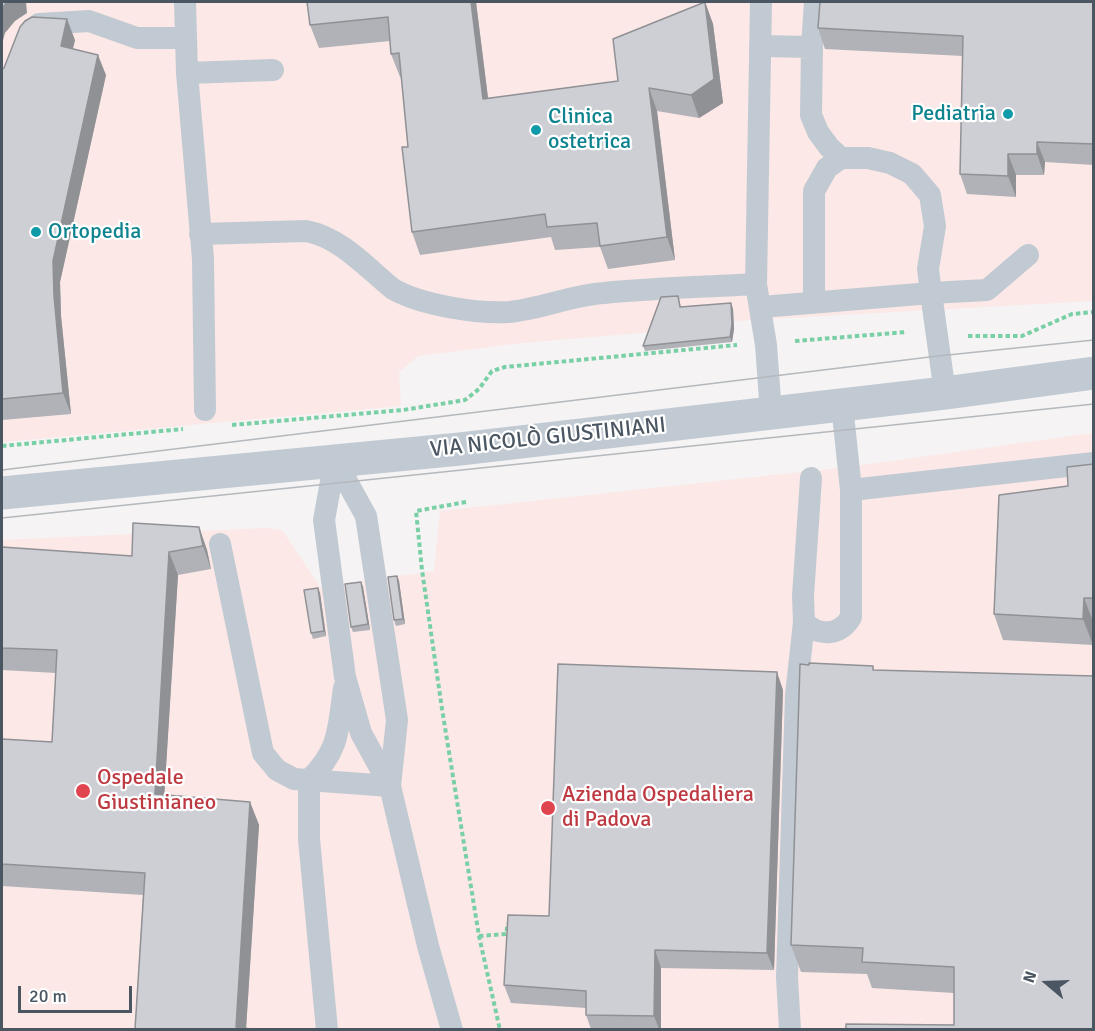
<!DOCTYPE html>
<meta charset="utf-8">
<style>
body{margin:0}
#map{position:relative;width:1095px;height:1031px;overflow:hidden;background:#f5f3f3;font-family:Signika,sans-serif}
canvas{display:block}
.frame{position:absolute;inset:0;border:3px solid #4a5661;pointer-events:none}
.north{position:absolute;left:1017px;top:953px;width:60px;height:60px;-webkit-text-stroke:4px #fff;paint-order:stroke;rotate:289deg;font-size:16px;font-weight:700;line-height:24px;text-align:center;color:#4a5661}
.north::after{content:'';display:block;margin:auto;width:21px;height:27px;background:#4a5661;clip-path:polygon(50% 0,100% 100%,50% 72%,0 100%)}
.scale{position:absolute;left:18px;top:986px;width:114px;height:27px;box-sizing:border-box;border:3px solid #4a5661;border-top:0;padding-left:8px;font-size:18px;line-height:21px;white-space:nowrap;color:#4a5661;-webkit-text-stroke:4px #fff;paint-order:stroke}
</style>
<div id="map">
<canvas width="1095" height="1031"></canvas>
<div class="frame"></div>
<div class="north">N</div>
<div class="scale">20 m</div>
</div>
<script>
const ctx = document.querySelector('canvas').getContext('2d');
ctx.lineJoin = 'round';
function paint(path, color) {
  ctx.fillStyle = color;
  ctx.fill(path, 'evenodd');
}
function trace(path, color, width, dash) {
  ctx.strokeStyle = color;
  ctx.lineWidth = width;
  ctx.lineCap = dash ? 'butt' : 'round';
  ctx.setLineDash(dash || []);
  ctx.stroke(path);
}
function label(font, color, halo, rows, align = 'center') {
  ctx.font = font + ' Signika,sans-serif';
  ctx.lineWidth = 4.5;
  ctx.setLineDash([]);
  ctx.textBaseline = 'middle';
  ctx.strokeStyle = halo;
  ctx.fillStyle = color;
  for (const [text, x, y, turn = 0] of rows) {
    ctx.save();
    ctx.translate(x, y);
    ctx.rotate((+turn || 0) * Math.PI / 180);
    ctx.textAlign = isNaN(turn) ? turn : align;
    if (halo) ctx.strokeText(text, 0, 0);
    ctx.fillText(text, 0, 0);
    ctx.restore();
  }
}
paint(new Path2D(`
 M2,2H1093V301L734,321L732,309L652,332L521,343L418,356L399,372L401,406L2,442Z
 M1093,433V1029H2V540L266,528L282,530L320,587L434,571L440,511L848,467Z`), '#fce8e6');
trace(new Path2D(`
 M968,336H1022L1072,314L1094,312
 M795,341L907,332
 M232,425L403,410L465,400L479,389L492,371L505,367L737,345
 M2,446L183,429
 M466,502L416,511L422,570L442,709L479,936L500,1030
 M479,936L506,934L508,923`), '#7ad0a6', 4, [4.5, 3]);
trace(new Path2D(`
 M185,2L187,73L203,259L205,410
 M761,2L756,284L766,345L771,413
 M39,24L89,21L137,38H186
 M760,46L812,47L811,115L818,132L829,147L841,158
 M812,47L815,2
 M187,73L273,70
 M200,234L306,231C340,237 367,268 393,289C421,305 477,314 509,312C541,309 572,295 604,293C655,288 706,287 756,284
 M761,307L931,293L928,269L935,226L930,195L912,174L890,163L868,158H841L827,168L814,191V293
 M945,393L931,293L987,290L1028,255
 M335,460L324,520L345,677L361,733L390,786L428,946L452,1030
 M335,460L366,516L397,720L390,786
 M811,478L803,596L804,622C819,637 840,636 851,617V490L842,405
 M851,490L1094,463
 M220,544L263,753L277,770L294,779L390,786
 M327,1030L309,839V780C340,750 338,729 344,688
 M790,1030L787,977L796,695L804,622`), '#c1cad2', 22);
trace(new Path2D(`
 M2,493L460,449L945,393L1094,373`), '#c1cad2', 33);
trace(new Path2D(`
 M2,470L938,356L1094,340
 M2,518L1094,404`), '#b5b8bd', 1.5);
paint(new Path2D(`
 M307,2H476L488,98L618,81L705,2L713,24L723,103L699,118L657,111L675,260L608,269L600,247L555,250L551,237L420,255L412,232L408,147L401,77H400L391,54L390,41L319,48L310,25Z
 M1094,2V165L1045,162L1044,175H1016V197L967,194L960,174L963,56L825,49L818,28Z
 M75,40L73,49L106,75L60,282L61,316L71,414L2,420V69Z
 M678,296L681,307L731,303L733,309L734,329L732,342L645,351L643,346Z
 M1094,464V629L1093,645L1003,640L994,614L1068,486Z
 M199,527L207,550L211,569L178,575L164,795L250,802L259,825L246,1029H135L143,895L2,886V739L52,742L56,673L2,670V547L132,556Z
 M397,576L399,581L405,624L396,626L394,620Z
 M361,582L363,587L370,630L353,632L351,627Z
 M320,593L326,636L313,639L311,633Z
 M874,670L1094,676L954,1025V993L872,988L867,974L801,972L791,945Z
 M783,690L774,970L661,968V1029H591L586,1015V1008L511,1003L504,985L549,916Z`), '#b0b2b7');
paint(new Path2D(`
 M7,2H26L27,13L15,21L5,33L2,44V8Z
 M471,2H476L491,122L483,99Z
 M705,2L713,24L723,103L699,118L691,95Z
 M67,19L75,40L68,67L61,46Z
 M98,55L106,75L60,282L61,316L71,414L63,393L54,296L53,261Z
 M649,88L657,111L675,260L667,237Z
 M1037,142L1045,162L1044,175L1037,154Z
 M1008,154L1016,175V197L1008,176Z
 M731,303L733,309L734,329L732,342L730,337Z
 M199,527L207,550L211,569L203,546Z
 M169,552L178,575L163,817L155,794Z
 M397,576L399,581L405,624L403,619Z
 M361,582L363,587L370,630L368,624Z
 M318,588L320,593L326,636L324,631Z
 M1084,598L1094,624L1093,645L1083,619Z
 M777,672L783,690L774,970L767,953Z
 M250,802L259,825L246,1029L236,1027Z
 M655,950L661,968V1029H659L654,1016Z`), '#909195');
const building = new Path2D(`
 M2,2H7L2,8Z
 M307,2H471L483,99L618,81L613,39L705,2L714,79L691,95L649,88L667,237L600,246L597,223L547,227L545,214L412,232L402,147H408L399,53L391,54L388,17L310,25Z
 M820,2H1094V144L1037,142V154H1008V176L960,174L963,36L818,28Z
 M32,17L67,19L61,46L98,55L53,261L54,296L63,393L2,399V69L4,68L20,27L25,21Z
 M678,296L680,307L731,303L732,324L730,337L643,346L661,297Z
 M1094,464V598H1084L1083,619L994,614L999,495L1068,486L1067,467Z
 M133,523L199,527L203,546L169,552L155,794L250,802L236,1027L251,1029H135L145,873L2,864V739L52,742L57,650L2,648V547L132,556Z
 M397,576L403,619L394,620L388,577Z
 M361,582L368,624L351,627L345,584Z
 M318,588L324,631L311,633L304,590Z
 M809,663L873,666V670L1094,676V1029H846V1024L954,1025V967L862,962L863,948L791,945L800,664L809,665Z
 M558,664L777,672L767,953L655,950L654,1016L586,1015V991L504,985L508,915L549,916Z`);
paint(building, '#cdcfd5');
trace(building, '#909195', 1.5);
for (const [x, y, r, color] of [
 [1008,114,6,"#0f9aa8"],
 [536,130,6,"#0f9aa8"],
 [36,232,6,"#0f9aa8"],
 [83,791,8,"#e0444e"],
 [548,808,8,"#e0444e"]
]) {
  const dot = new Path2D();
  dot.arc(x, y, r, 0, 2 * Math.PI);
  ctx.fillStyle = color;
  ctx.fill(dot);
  trace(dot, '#fff', 2);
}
label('22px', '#0d838f', '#fff', [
 ["Pediatria",996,114,"right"],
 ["Clinica",548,117],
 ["ostetrica",548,142],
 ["Ortopedia",48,232]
], 'left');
label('22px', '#4a5661', '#fff', [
 ["VIA NICOLÒ GIUSTINIANI",548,438,-6]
]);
label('22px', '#be3a42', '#fff', [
 ["Ospedale",97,778],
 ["Giustinianeo",97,803],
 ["Azienda Ospedaliera",562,795],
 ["di Padova",562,820]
], 'left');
</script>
